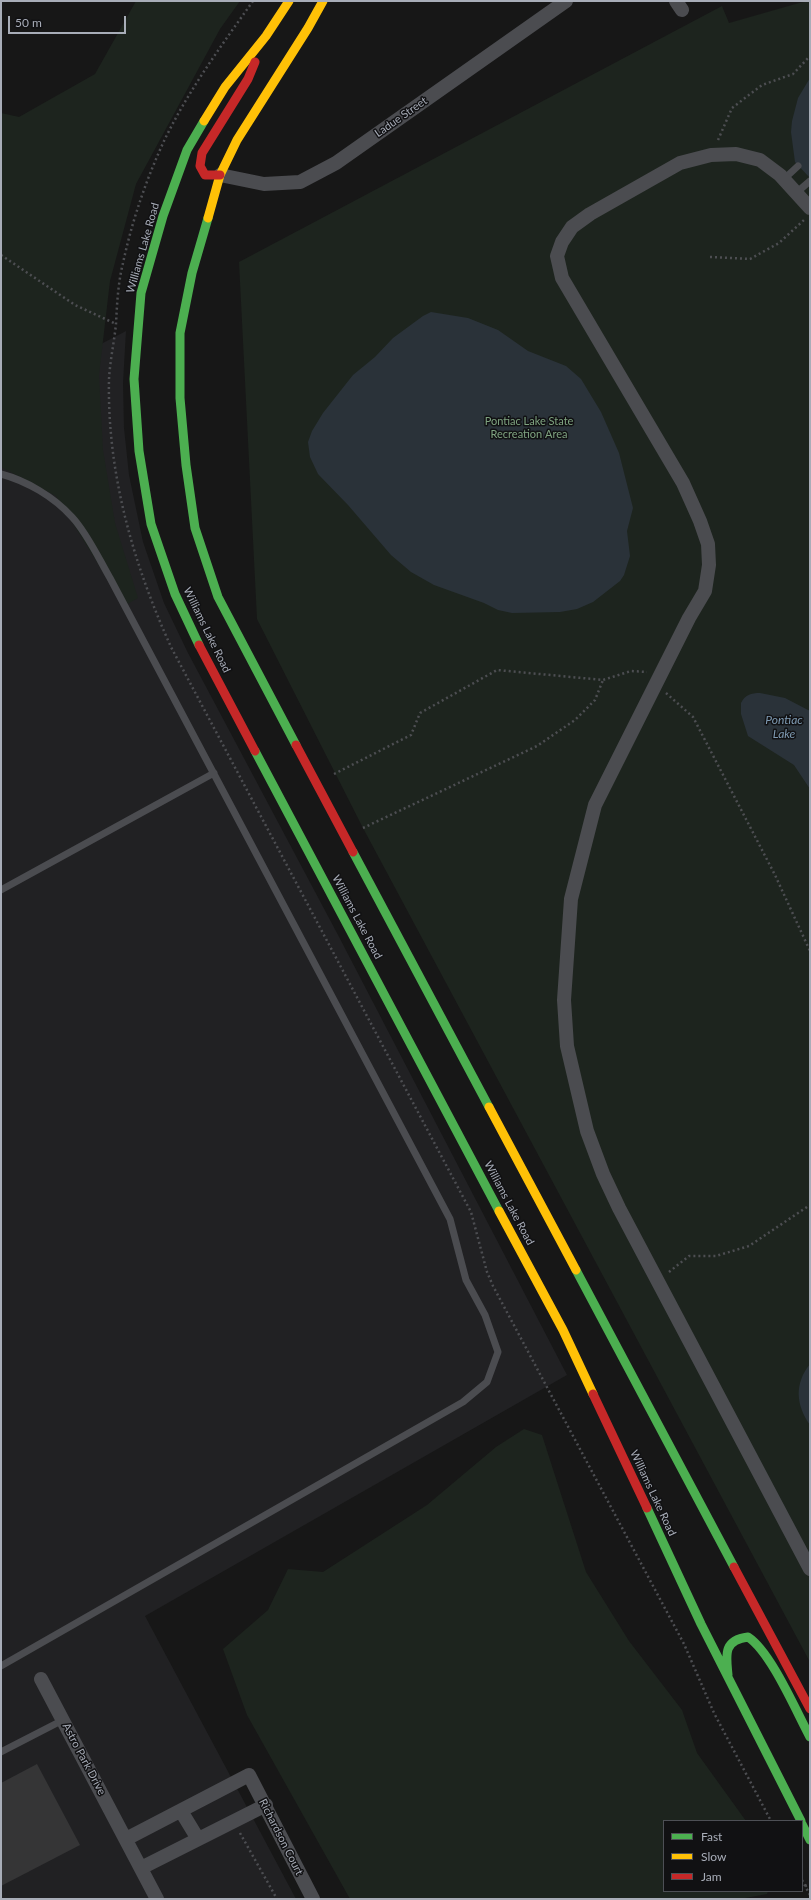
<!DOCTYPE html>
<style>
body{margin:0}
#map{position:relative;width:811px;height:1900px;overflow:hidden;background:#171717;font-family:Lato,sans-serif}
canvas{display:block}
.frame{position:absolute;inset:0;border:2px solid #a8adb8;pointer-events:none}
.legend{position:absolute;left:663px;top:1820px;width:140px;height:72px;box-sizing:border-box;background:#111113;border:1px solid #4d4f55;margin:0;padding:5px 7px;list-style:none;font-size:12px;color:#a8adb8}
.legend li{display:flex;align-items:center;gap:8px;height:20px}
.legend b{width:20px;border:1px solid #4d4f55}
.scale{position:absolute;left:8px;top:16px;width:118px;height:18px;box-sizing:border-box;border:2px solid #a8adb8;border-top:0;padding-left:5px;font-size:12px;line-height:14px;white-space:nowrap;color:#a8adb8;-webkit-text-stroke:3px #111113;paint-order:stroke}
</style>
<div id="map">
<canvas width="811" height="1900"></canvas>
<div class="frame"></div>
<ul class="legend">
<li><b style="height:5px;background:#4caf50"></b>Fast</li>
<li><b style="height:5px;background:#ffc107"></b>Slow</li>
<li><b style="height:5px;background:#c62828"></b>Jam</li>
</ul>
<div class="scale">50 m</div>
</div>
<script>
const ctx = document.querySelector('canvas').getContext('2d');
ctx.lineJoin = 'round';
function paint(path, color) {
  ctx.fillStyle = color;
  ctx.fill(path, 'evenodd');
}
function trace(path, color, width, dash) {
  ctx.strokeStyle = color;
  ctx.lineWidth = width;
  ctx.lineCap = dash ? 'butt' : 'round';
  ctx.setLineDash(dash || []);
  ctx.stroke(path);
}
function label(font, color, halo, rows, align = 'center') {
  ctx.font = font + ' Lato,sans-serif';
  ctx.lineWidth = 3;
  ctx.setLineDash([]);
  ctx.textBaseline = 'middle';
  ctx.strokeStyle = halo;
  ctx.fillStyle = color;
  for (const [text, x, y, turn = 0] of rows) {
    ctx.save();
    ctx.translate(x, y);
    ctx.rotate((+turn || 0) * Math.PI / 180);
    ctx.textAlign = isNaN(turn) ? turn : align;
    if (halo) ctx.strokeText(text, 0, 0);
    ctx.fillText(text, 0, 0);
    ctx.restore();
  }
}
paint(new Path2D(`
 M126,331L123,383L124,428L129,475L143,542L164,603L188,653L338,935L567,1375L145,1616L296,1899H1V396Z`), '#212123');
paint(new Path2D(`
 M136,1H240L220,29L136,184L110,281L99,375L103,450L115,523L138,598L124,606L56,496L1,467V113L19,117L95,74Z
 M810,1V1662L363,828L257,619L239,262L722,6L729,23L799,3Z
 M524,1429L542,1435L586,1572L629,1641L682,1710L697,1753L746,1821H664V1891H768L767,1894L740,1899H350L247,1715L223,1649L268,1610L288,1569L323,1572L427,1505L496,1447Z`), '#1d241e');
paint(new Path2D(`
 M810,78V178L795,162L791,132L792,121L798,98Z
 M431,312L468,318L498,330L528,351L566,366L581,379L601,412L619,453L633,508L627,531L630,556L624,575L620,581L593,602L577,609L560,612L512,613L498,610L484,603L434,585L411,572L391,555L348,505L318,474L310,457L308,442L312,431L323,413L353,375L375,357L393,338L423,316Z
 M760,693L785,698L810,711V789L794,765L748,736L741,714V703C745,695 751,693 760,693Z
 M810,1364V1425C796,1405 794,1384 810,1364Z`), '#2a3239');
paint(new Path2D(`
 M37,1764L80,1845L1,1886V1783Z`), '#353536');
trace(new Path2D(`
 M253,1C221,46 188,91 164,141C146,180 132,221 123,263C118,283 117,304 116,324C114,343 110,361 109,379C107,473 133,563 171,647L471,1212L487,1272L493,1286L684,1644L714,1713L771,1821
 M718,140L732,108L762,85L793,74L810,56
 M1,255L75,305L116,324
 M710,257L750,259L779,243L804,220
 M666,693L693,717L775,875L810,951
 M334,774L411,735L420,713L497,670L603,680L631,671L647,672
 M363,828L537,746L575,720L595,700L603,680
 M669,1272L689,1256H716L749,1246L810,1205
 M240,1833L277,1899
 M802,1880L810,1895
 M805,1886L810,1884`), '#4d4e52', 2.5, [2, 3]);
trace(new Path2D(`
 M784,179L798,166
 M796,193L810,181
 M1,474C27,481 54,497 72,517C87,533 99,559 110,578L450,1219L466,1280L485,1315L498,1352L487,1382L463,1402L1,1666
 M1,890L214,773
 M1,1752L63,1720`), '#4b4c50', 7);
trace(new Path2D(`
 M676,1L682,10
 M220,175L264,184L300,182L336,163L566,1
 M810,208L780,175L760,160L736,154L711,155L680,163L590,214L572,227L562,242L557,256L562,278L683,483L700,521L708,544L709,565L705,591L689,618L595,805L571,899L564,1000L567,1046L587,1131L603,1174L619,1208L810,1569
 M41,1679L157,1899
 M181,1811L198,1839
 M126,1839L249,1775L313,1899
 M141,1868L266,1805`), '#4b4c50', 14);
trace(new Path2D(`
 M208,218L192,273L180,333V398L186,465L195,528L218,597L296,745
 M199,645L175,594L151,524L139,451L134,379L141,293L163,216L187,150L204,121
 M255,751L499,1211
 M353,852L489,1107
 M576,1270L734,1567
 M647,1508L701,1624L801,1821
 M728,1675C726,1655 723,1640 748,1637C771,1652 796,1711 810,1737
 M802,1824L810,1840`), '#4caf50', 9);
trace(new Path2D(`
 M204,121L225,87L266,36L289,1
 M208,218L220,175L237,140L308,28L323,1
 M489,1107L576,1270
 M499,1211L563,1330L593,1394`), '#ffc107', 9);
trace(new Path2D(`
 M220,175H205L200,166L202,153L248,79L255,62
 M199,645L255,751
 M296,745L353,852
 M593,1394L647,1508
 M734,1567L810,1709`), '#c62828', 9);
label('11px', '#a8adb8', '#111113', [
 ["Ladue Street",401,117,-35],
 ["Williams Lake Road",143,248,-74],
 ["Williams Lake Road",207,630,64],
 ["Williams Lake Road",357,917,62],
 ["Williams Lake Road",509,1203,62],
 ["Williams Lake Road",653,1493,65],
 ["Astro Park Drive",84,1759,62],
 ["Richardson Court",281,1837,63]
]);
label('11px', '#7fa381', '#111113', [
 ["Pontiac Lake State",529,421],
 ["Recreation Area",529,434]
]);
label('italic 12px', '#7f9bb3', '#111113', [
 ["Pontiac",784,720],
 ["Lake",784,734]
]);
</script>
